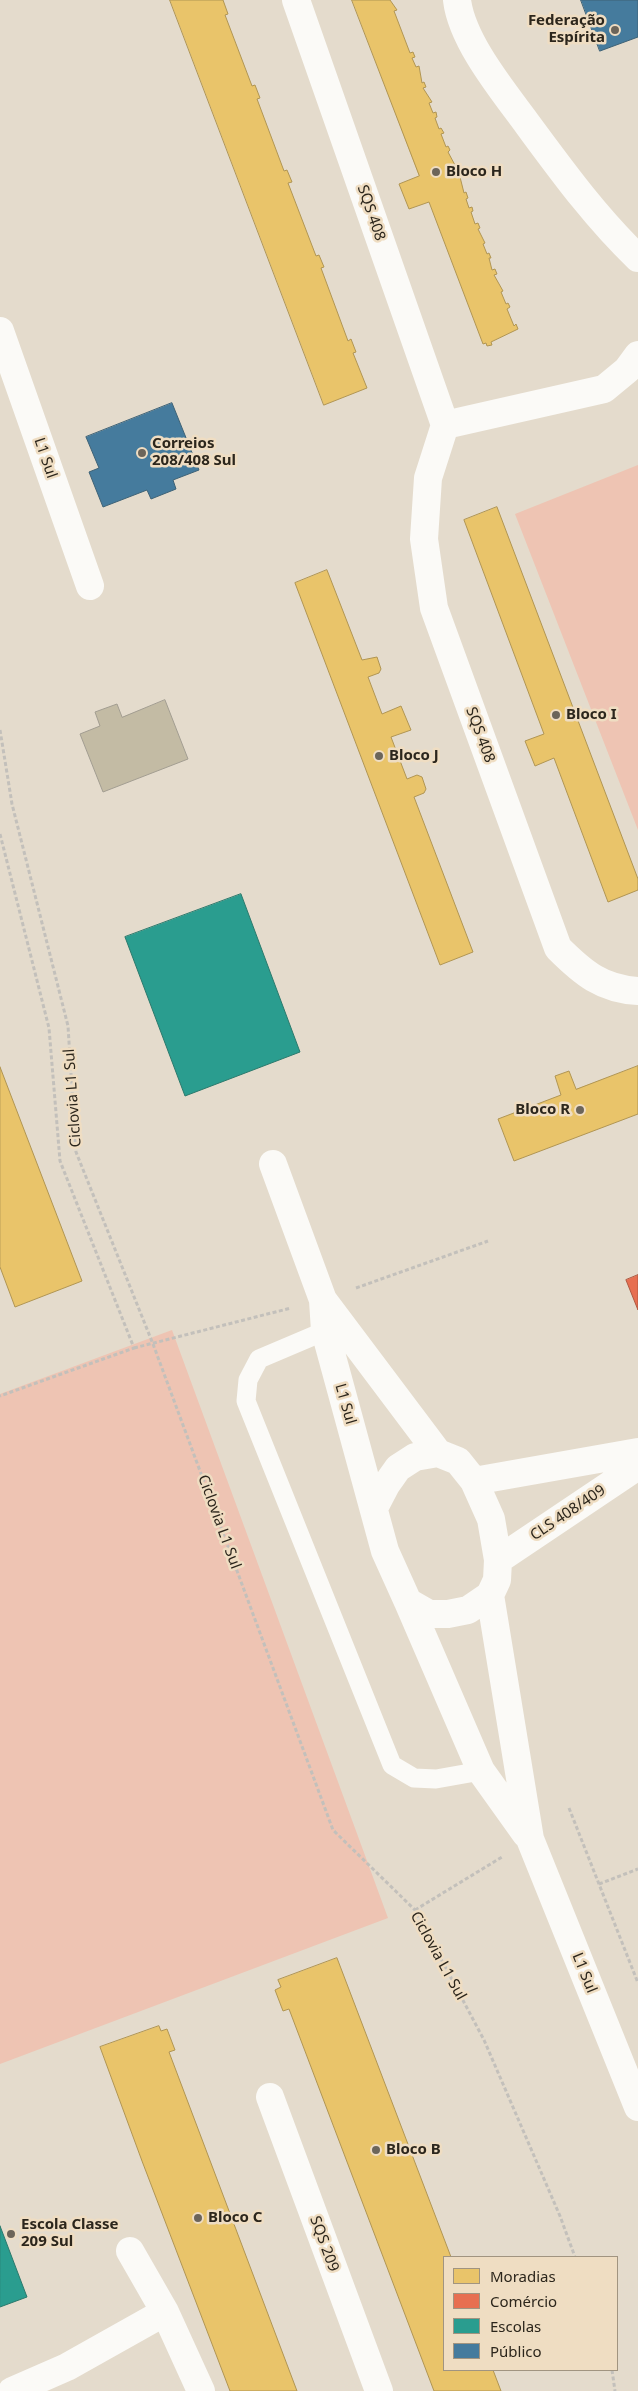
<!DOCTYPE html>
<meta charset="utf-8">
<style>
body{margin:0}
#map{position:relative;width:638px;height:2391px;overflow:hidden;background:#e4dbcc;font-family:"Noto Sans",sans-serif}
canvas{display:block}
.legend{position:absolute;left:443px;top:2256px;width:175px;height:115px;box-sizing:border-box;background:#efddc2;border:1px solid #a19480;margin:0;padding:6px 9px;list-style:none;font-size:15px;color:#2c261c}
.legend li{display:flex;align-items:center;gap:10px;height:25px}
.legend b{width:25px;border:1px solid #a19480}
</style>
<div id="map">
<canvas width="638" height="2391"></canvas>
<ul class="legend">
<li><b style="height:14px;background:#e9c46a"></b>Moradias</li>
<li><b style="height:14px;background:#e76f51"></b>Comércio</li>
<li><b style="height:14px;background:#2a9d8f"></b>Escolas</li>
<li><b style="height:14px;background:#457b9d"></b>Público</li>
</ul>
</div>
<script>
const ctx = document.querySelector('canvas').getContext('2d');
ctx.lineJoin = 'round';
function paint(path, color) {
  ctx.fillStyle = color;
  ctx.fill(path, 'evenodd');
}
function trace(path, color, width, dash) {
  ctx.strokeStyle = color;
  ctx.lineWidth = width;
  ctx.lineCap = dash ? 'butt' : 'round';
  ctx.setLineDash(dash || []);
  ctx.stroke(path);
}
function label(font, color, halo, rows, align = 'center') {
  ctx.font = font + ' "Noto Sans",sans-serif';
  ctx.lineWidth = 5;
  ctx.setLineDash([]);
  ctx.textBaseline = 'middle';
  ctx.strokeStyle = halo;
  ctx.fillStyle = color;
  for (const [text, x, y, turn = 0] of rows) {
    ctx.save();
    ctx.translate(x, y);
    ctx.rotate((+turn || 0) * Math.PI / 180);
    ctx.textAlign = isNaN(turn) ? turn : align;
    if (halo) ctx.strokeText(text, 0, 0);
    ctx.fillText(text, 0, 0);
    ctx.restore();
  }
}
paint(new Path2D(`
 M638,465V830L515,514Z
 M172,1330L388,1918L0,2064V1394Z`), '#eec4b3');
const homes = new Path2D(`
 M170,0H223L228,14L225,15L252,86L255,85L260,98L257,99L284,171L287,170L292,182L288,183L316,256L319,255L324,267L321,268L348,341L351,339L356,352L353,353L367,388L324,405Z
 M352,0H390L397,10L394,11L410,53L413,52L415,57L412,58L416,67L419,66L422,83L424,82L426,87L423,88L432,102L429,103L433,113L436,112L437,117L435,118L439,129L441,128L444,133L441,134L446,147L448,146L450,150L448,152L456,167L454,168L458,178L460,177L464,193L466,192L468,198L466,199L469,208L472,207L473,211L471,212L475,224L478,223L480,228L478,229L485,243L483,244L487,254L489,253L491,258H489L492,270L495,269L497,274L494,275L503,291L501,292L506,304L508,303L510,307L507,309L514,326L516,324L518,329L491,342L492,345L487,346L486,343L483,344L429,202L409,209L399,184L419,176Z
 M497,507L638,879V890L608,902L554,758L535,766L525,741L544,734L464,520Z
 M327,570L362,660L377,657L381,669L379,673L368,677L382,714L401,706L411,730L391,737L407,779L417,775L422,777L426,789L424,793L414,797L473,952L440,965L295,583Z
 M638,1066V1114L514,1161L498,1119L561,1095L555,1076L569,1071L576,1089Z
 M0,1067L82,1281L15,1307L0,1267Z
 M337,1958L451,2257H444V2370H493L501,2391H434L289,2009L283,2011L275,1990L281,1987L278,1980Z
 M159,2026L161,2031L167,2029L175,2050L169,2052L297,2391H230L142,2161L100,2047Z`);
paint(homes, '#e9c46a');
trace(homes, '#b09553', 1);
const shops = new Path2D(`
 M638,1275V1310L626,1280Z`);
paint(shops, '#e76f51');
trace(shops, '#af5941', 1);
const schools = new Path2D(`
 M241,894L300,1052L185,1096L125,937Z
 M0,2226L27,2297L0,2307Z`);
paint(schools, '#2a9d8f');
trace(schools, '#2b796c', 1);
const public = new Path2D(`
 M581,0H638V37L600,51Z
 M172,403L199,470L173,480L176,489L151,499L147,490L103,507L89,472L99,468L86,437Z`);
paint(public, '#457b9d');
trace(public, '#3e6276', 1);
const building = new Path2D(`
 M165,700L188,759L103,792L80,734L100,726L95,712L117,704L122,717Z`);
paint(building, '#c3bba4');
trace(building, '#a29d91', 1);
trace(new Path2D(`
 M0,730L12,804L68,1026L76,1152L153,1344L333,1830L415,1910L484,2040L560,2216L575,2257
 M0,834L49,1028L60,1161L134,1348L0,1396
 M356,1288L488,1241
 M134,1348L291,1308
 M569,1808L638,1983
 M599,1884L638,1869
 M415,1910L502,1857
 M612,2370L615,2391`), '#c3c0bb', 3, [4, 2.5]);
trace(new Path2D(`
 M325,1331L259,1359L248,1380L246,1401L392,1765L414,1778L436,1779L481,1771`), '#fbfaf7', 19);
trace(new Path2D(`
 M296,0L445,425L604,389L627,370L638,355
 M457,0C462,42 504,92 528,125C562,171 596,218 638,258
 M445,425L428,478L424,539L434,608L558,948C583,973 602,989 638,991
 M270,2097L379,2391
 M130,2251L165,2312L201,2391
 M12,2391L67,2367L165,2312`), '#fbfaf7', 28);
trace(new Path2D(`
 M0,331L90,586
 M273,1164L323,1300L325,1331L385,1551L408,1602L429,1614H448L468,1610L490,1595L497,1580L498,1560L491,1519L474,1481L458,1461L438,1453L415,1457L398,1468L386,1485L374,1508
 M323,1300L438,1453
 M474,1481L638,1452
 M498,1560L638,1466
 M490,1595L530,1839L638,2107
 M408,1602L481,1771L526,1834`), '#fbfaf7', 28);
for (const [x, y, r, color] of [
 [615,30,5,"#6c655a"],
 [436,172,5,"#6c655a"],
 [142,453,5,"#6c655a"],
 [556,715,5,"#6c655a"],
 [379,756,5,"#6c655a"],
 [580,1110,5,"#6c655a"],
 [376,2150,5,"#6c655a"],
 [198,2218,5,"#6c655a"],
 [11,2234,5,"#6c655a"]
]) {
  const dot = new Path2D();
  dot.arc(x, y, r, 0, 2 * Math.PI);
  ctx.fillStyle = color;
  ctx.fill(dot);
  trace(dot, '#efddc2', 2);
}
label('bold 15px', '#2c261c', '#efddc2', [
 ["Federação",605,21,"right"],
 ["Espírita",605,38,"right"],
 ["Bloco H",446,172],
 ["Correios",152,444],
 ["208/408 Sul",152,461],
 ["Bloco I",566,715],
 ["Bloco J",389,756],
 ["Bloco R",570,1110,"right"],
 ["Bloco B",386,2150],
 ["Bloco C",208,2218],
 ["Escola Classe",21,2225],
 ["209 Sul",21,2242]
], 'left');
label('15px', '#2c261c', '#efddc2', [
 ["SQS 408",371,213,71],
 ["L1 Sul",45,458,71],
 ["SQS 408",480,735,70],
 ["Ciclovia L1 Sul",73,1098,-94],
 ["L1 Sul",345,1404,74],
 ["CLS 408/409",568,1513,-34],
 ["Ciclovia L1 Sul",219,1522,70],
 ["Ciclovia L1 Sul",438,1956,61],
 ["L1 Sul",584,1973,68],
 ["SQS 209",324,2244,70]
]);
</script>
